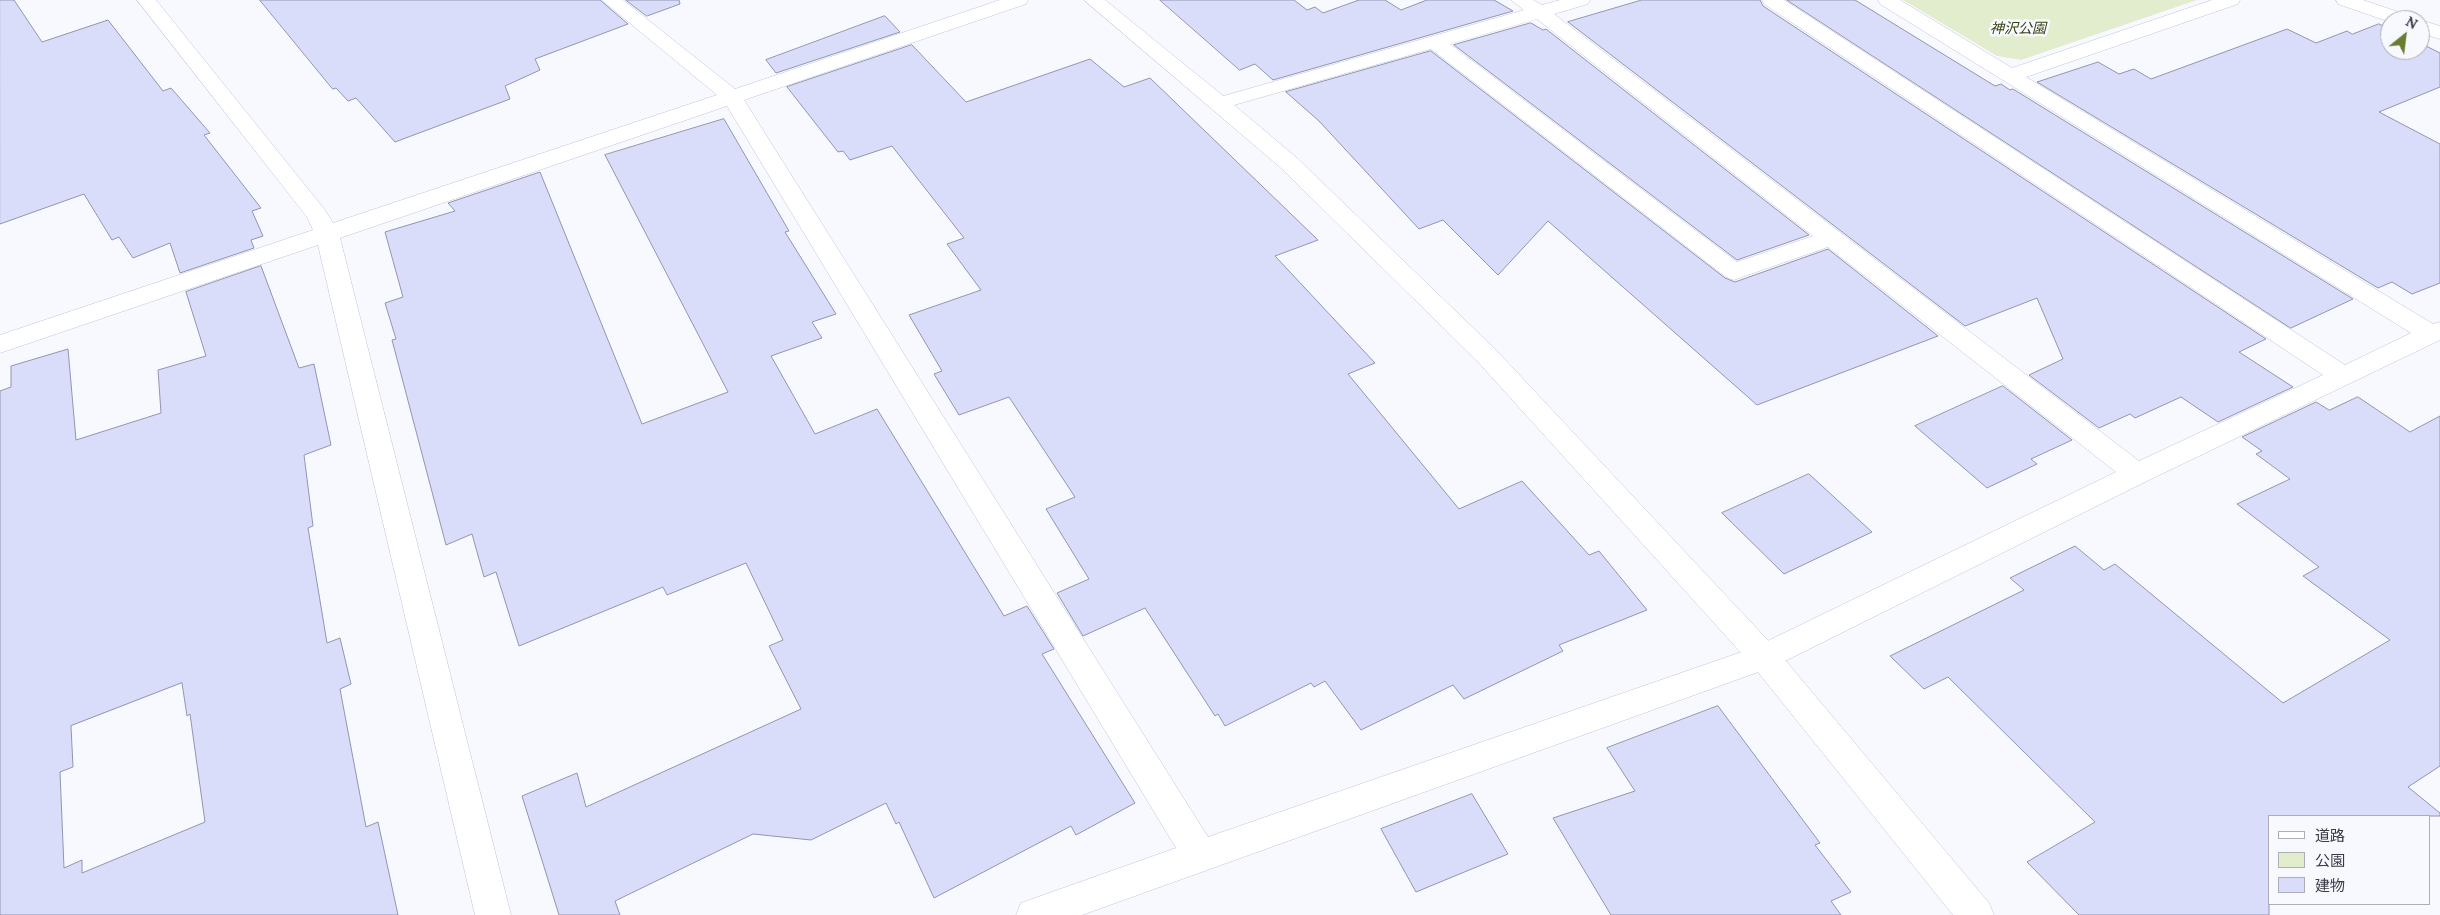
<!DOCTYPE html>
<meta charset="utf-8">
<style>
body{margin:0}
#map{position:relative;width:2440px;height:915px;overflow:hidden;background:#f8f9ff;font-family:Lora,"Noto Sans JP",serif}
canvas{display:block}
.legend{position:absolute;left:2268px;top:815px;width:162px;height:90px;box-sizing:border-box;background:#f8f9ff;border:1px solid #acadb5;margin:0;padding:6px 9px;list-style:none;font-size:15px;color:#3a3b47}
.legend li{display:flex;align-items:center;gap:10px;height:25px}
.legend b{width:25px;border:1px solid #acadb5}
.north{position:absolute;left:2380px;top:10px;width:50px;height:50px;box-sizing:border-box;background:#f8f9ff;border:1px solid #acadb5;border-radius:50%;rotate:29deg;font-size:14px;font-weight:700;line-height:20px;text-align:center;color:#3a3b47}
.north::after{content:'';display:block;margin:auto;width:18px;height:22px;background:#687d2e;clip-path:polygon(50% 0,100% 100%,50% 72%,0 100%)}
</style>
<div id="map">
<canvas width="2440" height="915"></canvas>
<ul class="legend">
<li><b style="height:6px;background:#fff"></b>道路</li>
<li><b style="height:14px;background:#e2edce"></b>公園</li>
<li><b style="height:14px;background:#d9ddfa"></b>建物</li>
</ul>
<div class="north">N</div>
</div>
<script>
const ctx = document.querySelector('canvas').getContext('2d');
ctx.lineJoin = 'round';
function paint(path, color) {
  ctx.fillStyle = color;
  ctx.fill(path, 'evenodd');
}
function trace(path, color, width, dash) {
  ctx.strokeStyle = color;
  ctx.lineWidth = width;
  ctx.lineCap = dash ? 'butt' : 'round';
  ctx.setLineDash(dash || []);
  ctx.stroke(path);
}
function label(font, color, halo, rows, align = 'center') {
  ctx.font = font + ' Lora,"Noto Sans JP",serif';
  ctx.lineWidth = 5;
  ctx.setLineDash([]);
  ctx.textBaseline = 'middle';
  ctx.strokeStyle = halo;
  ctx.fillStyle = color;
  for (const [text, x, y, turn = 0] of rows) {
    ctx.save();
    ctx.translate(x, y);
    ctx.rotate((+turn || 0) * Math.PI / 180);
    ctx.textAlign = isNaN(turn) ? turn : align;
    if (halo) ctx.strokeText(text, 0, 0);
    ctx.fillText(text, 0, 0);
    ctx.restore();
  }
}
paint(new Path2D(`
 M1903,0H2197L2021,60L1997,56Z`), '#e2edce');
const building = new Path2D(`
 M0,0H14L42,42L108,20L163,91L171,88L210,133L204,135L261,208L252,211L263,236L251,240L254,248L180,273L170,243L133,258L119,237L112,240L84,194L0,224Z
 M260,0H600L628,24L535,59L540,70L505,86L510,99L395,142L356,98L348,101L336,88L333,89Z
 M626,0H679L680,4L647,16Z
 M1160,0H1294L1307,10L1315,7L1323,13L1359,0H1385L1401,10L1427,0H1494L1513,11L1273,80L1255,64L1240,70Z
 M1642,0H1760L1763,6L2266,339L2239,352L2293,387L2218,422L2181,397L2135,418L2130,414L2099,428L2029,375L2063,359L2037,298L1965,326L1568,22Z
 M1787,0H1855L1995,86L2001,84L2010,90L2013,89L2353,299L2291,328Z
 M885,16L900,32L776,73L766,60Z
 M1531,23L1543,30L1546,29L1809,235L1737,260L1454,45Z
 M2379,24L2390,29V50H2420V43L2440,53V87L2379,112L2440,144V283L2412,294L2392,282L2378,288L2037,82L2098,62L2119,74L2134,69L2151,79L2287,29L2316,43L2347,31L2352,34Z
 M912,45L966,102L1090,59L1124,87L1150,78L1318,240L1275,256L1375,363L1348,374L1459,509L1522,481L1589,555L1599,551L1647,610L1559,645L1563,651L1464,699L1453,685L1361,730L1325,681L1314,687L1311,683L1225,726L1218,714L1215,716L1145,608L1083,636L1057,593L1089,579L1046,509L1075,497L1009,397L959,415L934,374L942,371L909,315L981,290L947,244L964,238L892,146L850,160L843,151L838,152L787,87Z
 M1431,51L1725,278L1735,282L1828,249L1938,336L1757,405L1548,221L1498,275L1443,220L1419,229L1319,121L1286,92Z
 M724,119L789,231L785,232L836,314L812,322L822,338L771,356L815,434L877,409L1004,616L1027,606L1054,649L1042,654L1135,803L1076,835L1071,826L934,898L899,822L896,824L886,803L811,840L753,834L615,901L620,915H559L522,796L577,773L586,807L801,709L769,646L783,640L746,563L667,595L663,587L519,646L496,572L484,577L472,534L446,545L392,340L396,339L385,303L403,297L385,232L455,211L448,203L540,172L642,424L728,392L605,155Z
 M261,266L299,368L314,364L331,445L304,455L313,526L308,528L327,643L340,638L351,684L340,689L366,827L378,822L398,915H0V391L11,387V366L68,349L76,440L161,413L158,370L206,356L186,292ZM182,683L187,716L190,714L205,822L82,873V860L64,868L60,772L73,767L71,726Z
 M2003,386L2072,440L2031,459L2037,464L1987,488L1915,426Z
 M2358,397L2410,432L2440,416V766L2408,787L2440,813V816H2269V915H2079L2027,862L2095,822L1948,677L1924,689L1890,656L2024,590L2010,578L2075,546L2104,570L2115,564L2283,703L2390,640L2303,576L2319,567L2237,504L2290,479L2256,454L2262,451L2242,437L2316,402L2329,410Z
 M1809,474L1872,532L1784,574L1722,513Z
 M1718,706L1820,843L1815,845L1851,892L1831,901L1841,915H1611L1553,818L1635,791L1607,748Z
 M1472,794L1508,854L1416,892L1381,829Z`);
paint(building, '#d9ddfa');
trace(building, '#9195b0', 1);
const street = new Path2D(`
 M137,0H156L325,210L333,223L717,95L602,0H623L735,89L1000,0H1028L1026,4L744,100L1208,837L1753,648L2116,472L1828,247L1742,277L1734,280L1726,277L1431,49L1220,109L1213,107L1210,103L1213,99L1524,10L1511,0H1533L1542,5L1560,0H1590L1588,4L1554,14L2139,461L2323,375L1764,4L1762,0H1784L2345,365L2411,333L1880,4L1878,0H1900L2012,68L2212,0H2240L2238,4L2026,77L2433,324L2440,322V340L2147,481L1775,666L1082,915H1016L1021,903L1176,848L727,106L340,238L511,915H475L318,245L0,353V335L313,230L307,217ZM1537,19L1813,236L1737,262L1450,44Z
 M2336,0H2363L2410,16L2413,20H2390V22L2338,4Z
 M2420,20L2440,26V39L2420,33Z`);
const secondary = new Path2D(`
 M1084,0H1105L1227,99L1297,158L1496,350L1775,648L1989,903L1994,915H1953L1753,666L1478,362L1281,168Z`);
trace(street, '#bfc3df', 1);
trace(secondary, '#bfc3df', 1);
paint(street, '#fff');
paint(secondary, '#fff');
label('italic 14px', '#36420e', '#f8f9ff', [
 ["神沢公園",2018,29]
]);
</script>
